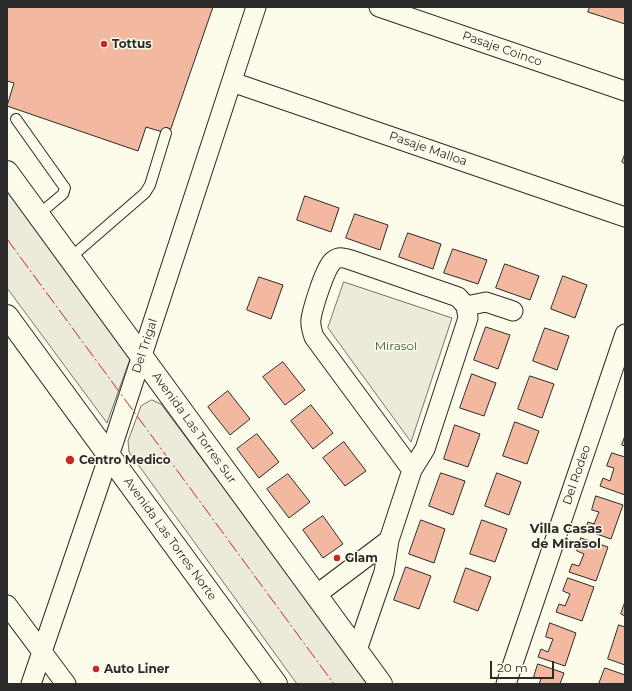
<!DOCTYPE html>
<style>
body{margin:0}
#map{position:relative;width:632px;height:691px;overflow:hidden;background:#fdfbea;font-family:Montserrat,sans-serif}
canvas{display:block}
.frame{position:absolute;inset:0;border:8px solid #2b2b2b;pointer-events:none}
.scale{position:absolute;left:490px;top:661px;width:64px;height:18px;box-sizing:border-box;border:2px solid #2b2b2b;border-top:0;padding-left:5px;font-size:12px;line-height:14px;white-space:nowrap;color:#2b2b2b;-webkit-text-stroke:3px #fdfbea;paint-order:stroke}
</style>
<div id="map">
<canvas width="632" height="691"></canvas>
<div class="frame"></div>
<div class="scale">20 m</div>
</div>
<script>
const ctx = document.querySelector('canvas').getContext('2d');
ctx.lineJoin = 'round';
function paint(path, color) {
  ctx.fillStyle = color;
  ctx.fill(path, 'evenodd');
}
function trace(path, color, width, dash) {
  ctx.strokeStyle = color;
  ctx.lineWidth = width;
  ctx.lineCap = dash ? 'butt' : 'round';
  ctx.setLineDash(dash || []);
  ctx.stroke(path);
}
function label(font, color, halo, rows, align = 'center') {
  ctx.font = font + ' Montserrat,sans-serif';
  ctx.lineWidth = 3;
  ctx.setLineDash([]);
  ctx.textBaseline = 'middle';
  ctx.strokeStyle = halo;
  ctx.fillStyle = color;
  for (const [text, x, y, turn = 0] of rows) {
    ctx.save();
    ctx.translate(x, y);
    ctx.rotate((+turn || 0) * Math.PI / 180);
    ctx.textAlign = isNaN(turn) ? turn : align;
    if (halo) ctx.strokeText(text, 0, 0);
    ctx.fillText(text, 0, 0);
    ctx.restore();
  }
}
const green = new Path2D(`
 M7,186L130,359L107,423L7,288Z
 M344,282L452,318L411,442L328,328Z
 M152,400L161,404L370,684H297L129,452L128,441L141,406Z`);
paint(green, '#ecebdb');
trace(green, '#74746e', 1);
const building = new Path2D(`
 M7,7H213L169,134L146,127L138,151L7,106L14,83L7,81Z
 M590,7H625V24L588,12Z
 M625,154V164L622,162Z
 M305,196L339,208L331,232L297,220Z
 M355,214L388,225L380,250L346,238Z
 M408,233L441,244L433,269L399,257Z
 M453,249L487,260L478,284L444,273Z
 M505,264L539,276L530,300L496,288Z
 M563,276L587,285L575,318L551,309Z
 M259,277L283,285L271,319L247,310Z
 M486,327L510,335L498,369L474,360Z
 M545,328L569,336L557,370L533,361Z
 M283,362L305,390L285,405L263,377Z
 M472,374L496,383L484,416L460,408Z
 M530,376L554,384L542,418L518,409Z
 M228,391L250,419L230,435L208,407Z
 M311,405L333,433L313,449L291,421Z
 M515,422L539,431L527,464L503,456Z
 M455,425L480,434L468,467L444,459Z
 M257,434L279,462L259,478L237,449Z
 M625,436V446L622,445Z
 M344,442L366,471L345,486L323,458Z
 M612,453L625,457V495L600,486L603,478L610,481L614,468L607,466Z
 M441,473L465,481L453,515L429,506Z
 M497,473L521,482L509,515L485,506Z
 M288,474L310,502L289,518L267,489Z
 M596,496L623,505L611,539L585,530L588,522L594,524L599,512L592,510Z
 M323,516L343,544L323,558L303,530Z
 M421,520L445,529L434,563L409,554Z
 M482,520L507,529L495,562L470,554Z
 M581,538L608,547L596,581L569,572L572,564L579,566L584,554L577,551Z
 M406,567L431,576L419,609L394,600Z
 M466,568L491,577L478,611L454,602Z
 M568,578L594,587L582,621L556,612L559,604L565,606L570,594L563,591Z
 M625,602V616L621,614Z
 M550,623L576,633L565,666L538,657L541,649L548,652L553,639L546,637Z
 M619,625L625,627V665L608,659Z
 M538,664L564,673L560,684H539L541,679L534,677Z
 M605,668L625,675V684H599Z`);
paint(building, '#f2b8a0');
trace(building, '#2b2b2b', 1);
const lane = new Path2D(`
 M16,119L65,188L63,194L38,215
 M70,258L145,193L150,185L166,133`);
const street = new Path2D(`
 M379,7L625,91
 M232,82L625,217
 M466,306L486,302L513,311
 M316,595L389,540
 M7,605L66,684
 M357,650L384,572L389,540L412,470L425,449L468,318L466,306L458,297L351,260C345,258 339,256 333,261C325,268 313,307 311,319C310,325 312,331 314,337L412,470
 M31,684L114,441L256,7
 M506,684L625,334`);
const secondary = new Path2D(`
 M7,172L381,684
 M7,316L276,684`);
trace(lane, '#2b2b2b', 12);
trace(street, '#2b2b2b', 21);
trace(secondary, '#2b2b2b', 24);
trace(lane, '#fdfbea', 10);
trace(street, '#fdfbea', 19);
trace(secondary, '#fdfbea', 22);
trace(new Path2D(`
 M7,239L334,684`), '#c62828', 1, [14, 3, 2, 3]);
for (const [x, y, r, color] of [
 [104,44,4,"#c62828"],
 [70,460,5,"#c62828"],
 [337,558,4,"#c62828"],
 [96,669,4,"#c62828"]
]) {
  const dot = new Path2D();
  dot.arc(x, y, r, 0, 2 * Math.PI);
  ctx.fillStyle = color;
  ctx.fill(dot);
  trace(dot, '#fdfbea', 1.5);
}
label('bold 12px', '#2b2b2b', '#fdfbea', [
 ["Tottus",112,44],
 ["Centro Medico",79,460],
 ["Glam",345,558],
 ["Auto Liner",104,669]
], 'left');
label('12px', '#2b2b2b', '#fdfbea', [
 ["Pasaje Coinco",502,49,19],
 ["Pasaje Malloa",428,149,19],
 ["Del Trigal",145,346,-72],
 ["Avenida Las Torres Sur",194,428,54],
 ["Del Rodeo",577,475,-71],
 ["Avenida Las Torres Norte",170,539,54]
]);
label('12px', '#34623c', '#fdfbea', [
 ["Mirasol",396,346]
]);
label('bold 13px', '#2b2b2b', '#fdfbea', [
 ["Villa Casas",566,529],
 ["de Mirasol",566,544]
]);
</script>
